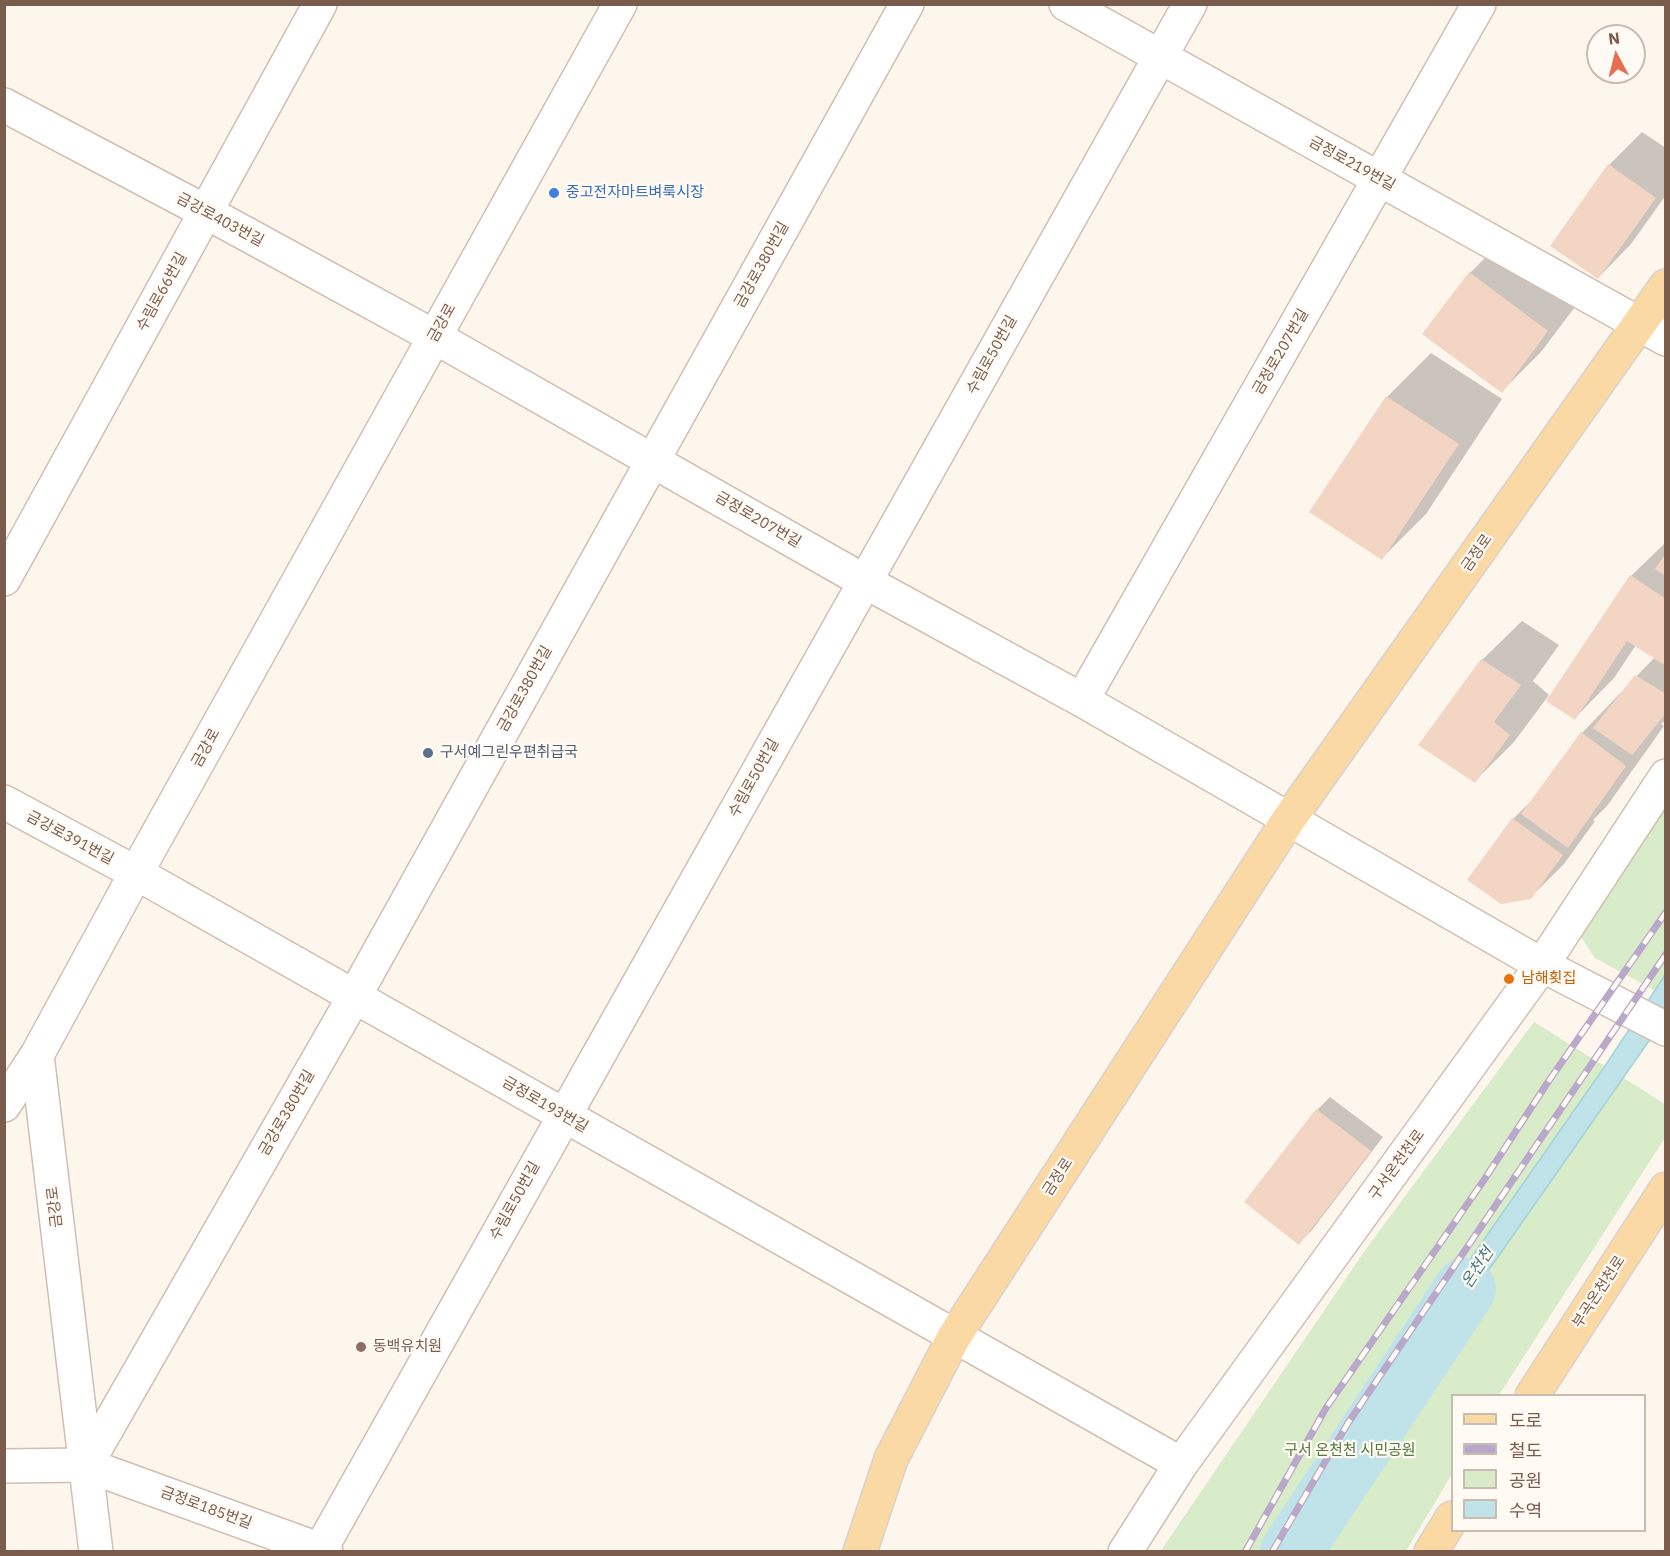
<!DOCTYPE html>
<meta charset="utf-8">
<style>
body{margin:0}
#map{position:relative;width:1670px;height:1556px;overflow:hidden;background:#fdf6ec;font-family:"IBM Plex Sans","Noto Sans KR",sans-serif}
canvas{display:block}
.frame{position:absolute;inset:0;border:6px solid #7a5c4d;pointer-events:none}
.legend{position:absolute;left:1451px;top:1394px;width:195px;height:138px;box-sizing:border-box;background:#fffaf3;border:2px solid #cabbb1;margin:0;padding:8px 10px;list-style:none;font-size:18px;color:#7a5c4d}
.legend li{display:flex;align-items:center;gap:12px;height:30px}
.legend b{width:30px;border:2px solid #cabbb1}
.north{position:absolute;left:1586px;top:24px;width:60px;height:60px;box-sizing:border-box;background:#fffaf3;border:2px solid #cabbb1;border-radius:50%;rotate:353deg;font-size:16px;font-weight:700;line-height:24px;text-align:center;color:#7a5c4d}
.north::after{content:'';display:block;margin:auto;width:21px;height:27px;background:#e76f51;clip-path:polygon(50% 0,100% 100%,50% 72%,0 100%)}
</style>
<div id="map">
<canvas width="1670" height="1556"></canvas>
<div class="frame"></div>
<ul class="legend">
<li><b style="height:8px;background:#fbd9a5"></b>도로</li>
<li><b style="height:8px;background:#b9a8c9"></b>철도</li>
<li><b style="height:16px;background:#d8ecc9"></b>공원</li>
<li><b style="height:16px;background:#bfe3e8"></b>수역</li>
</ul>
<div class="north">N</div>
</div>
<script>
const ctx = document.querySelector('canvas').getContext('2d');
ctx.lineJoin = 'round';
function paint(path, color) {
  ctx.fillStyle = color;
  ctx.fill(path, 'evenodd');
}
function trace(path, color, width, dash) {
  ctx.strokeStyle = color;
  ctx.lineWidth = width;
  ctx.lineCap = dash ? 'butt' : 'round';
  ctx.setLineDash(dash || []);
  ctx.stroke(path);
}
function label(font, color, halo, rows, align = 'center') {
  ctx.font = font + ' "IBM Plex Sans","Noto Sans KR",sans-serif';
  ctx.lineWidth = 4.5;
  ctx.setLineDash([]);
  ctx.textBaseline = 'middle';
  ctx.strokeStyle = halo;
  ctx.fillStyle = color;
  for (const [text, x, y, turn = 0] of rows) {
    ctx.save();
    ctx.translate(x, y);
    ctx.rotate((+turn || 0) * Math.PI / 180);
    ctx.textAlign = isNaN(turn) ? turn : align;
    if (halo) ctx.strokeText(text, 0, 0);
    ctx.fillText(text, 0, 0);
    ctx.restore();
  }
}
paint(new Path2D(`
 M1665,796V996L1595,958L1579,934Z
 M1534,1022L1665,1104V1138L1499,1395L1452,1396V1474L1406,1551L1160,1552L1366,1249Z`), '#d8ecc9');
const water = new Path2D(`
 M1665,975V1018L1493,1264L1269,1551L1266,1552L1603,1069Z`);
paint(water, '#bfe3e8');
trace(water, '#a5d3da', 1.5);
paint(new Path2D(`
 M1642,132L1666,148V195L1631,244L1598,278L1609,165Z
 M1509,234L1587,291L1541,352L1502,391L1470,273Z
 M1431,353L1502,399L1426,514L1382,558L1387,397Z
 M1666,542V720L1661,724L1664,726L1607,806L1593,820L1595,821L1564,864L1531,897L1513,819L1535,797L1582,733L1655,657L1636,645L1614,678L1575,718L1631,576Z
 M1522,621L1559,645L1533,681L1549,695L1514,742L1475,781L1482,660Z
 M1330,1097L1383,1137L1312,1230L1299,1243L1246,1202L1317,1110Z`), '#0003');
trace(new Path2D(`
 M1291,1552L1465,1289`), '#bfe3e8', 62);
paint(new Path2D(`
 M1608,164L1656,198L1598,279L1550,246Z
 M1469,272L1548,331L1502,393L1422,334Z
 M1386,396L1459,444L1382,560L1309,512Z
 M1666,553V576L1655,569Z
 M1630,575L1666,599V666L1627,641L1575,720L1546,701Z
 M1481,659L1521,685L1494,722L1510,735L1475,783L1418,745Z
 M1635,675L1666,694V713L1632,755L1593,728Z
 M1581,732L1626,766L1568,848L1521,814Z
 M1512,818L1563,855L1531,899L1501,904L1467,880Z
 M1316,1109L1371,1151L1299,1245L1244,1202Z`), '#f3d5c3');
const minor = new Path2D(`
 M1066,4L1666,339
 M4,105L206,212L435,337L864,581L1082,700L1542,965L1666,1029
 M4,579L320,4
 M1082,700L1479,4
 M4,802L136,873L1181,1464
 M37,1055L96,1552
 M4,1105L37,1055L136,873L620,4
 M86,1465L354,997L907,4
 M4,1466L86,1465L326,1552
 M319,1552L1190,4
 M1125,1552L1181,1464L1542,965L1666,776`);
const major = new Path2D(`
 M1532,1396L1666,1189
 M860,1552L891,1459L954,1337L1289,819L1666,286
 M1431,1552L1452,1518`);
trace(minor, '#d1beb0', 36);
trace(major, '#dad1cd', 36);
trace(minor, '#fff', 33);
trace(major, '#fbd9a5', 33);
const rail = new Path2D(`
 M1245,1552L1326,1408L1484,1180L1548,1082L1666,912
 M1272,1552L1348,1423L1666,954`);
trace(rail, '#b9a8c9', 7);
trace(rail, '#fffaf3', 4.5, [14]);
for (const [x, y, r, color] of [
 [554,193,6,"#3f7fe0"],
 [428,753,6,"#5c6f8a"],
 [1509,979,6,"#e8710a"],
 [361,1347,6,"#8d6e63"]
]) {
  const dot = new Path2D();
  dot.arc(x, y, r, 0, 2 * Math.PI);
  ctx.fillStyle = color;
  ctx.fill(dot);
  trace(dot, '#fffaf3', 2);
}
label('15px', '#7a5c4d', '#fffaf3', [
 ["금정로219번길",1352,164,29],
 ["금강로403번길",220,220,28],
 ["금강로380번길",762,265,-61],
 ["수림로66번길",162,292,-61],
 ["금강로",442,323,-61],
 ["금정로207번길",1281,352,-60],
 ["수림로50번길",992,355,-61],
 ["금정로207번길",758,520,30],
 ["금정로",1477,553,-55],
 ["금강로380번길",525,689,-61],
 ["금강로",206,748,-61],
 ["수림로50번길",754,778,-61],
 ["금강로391번길",70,838,28],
 ["금정로193번길",545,1105,30],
 ["금강로380번길",287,1113,-60],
 ["구서온천천로",1397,1165,-54],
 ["금정로",1058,1177,-57],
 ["수림로50번길",515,1201,-61],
 ["금강로",55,1207,-97],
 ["부곡온천천로",1599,1292,-57],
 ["금정로185번길",206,1508,20]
]);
label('15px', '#366cbe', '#fffaf3', [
 ["중고전자마트벼룩시장",566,193]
], 'left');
label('15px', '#4e5e75', '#fffaf3', [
 ["구서예그린우편취급국",440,753]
], 'left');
label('15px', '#c56008', '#fffaf3', [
 ["남해횟집",1521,979]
], 'left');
label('15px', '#785e54', '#fffaf3', [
 ["동백유치원",373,1347]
], 'left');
label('15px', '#537a41', '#fffaf3', [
 ["구서 온천천 시민공원",1350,1451]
]);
label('italic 16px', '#437c86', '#fffaf3', [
 ["온천천",1478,1268,-57]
]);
</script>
